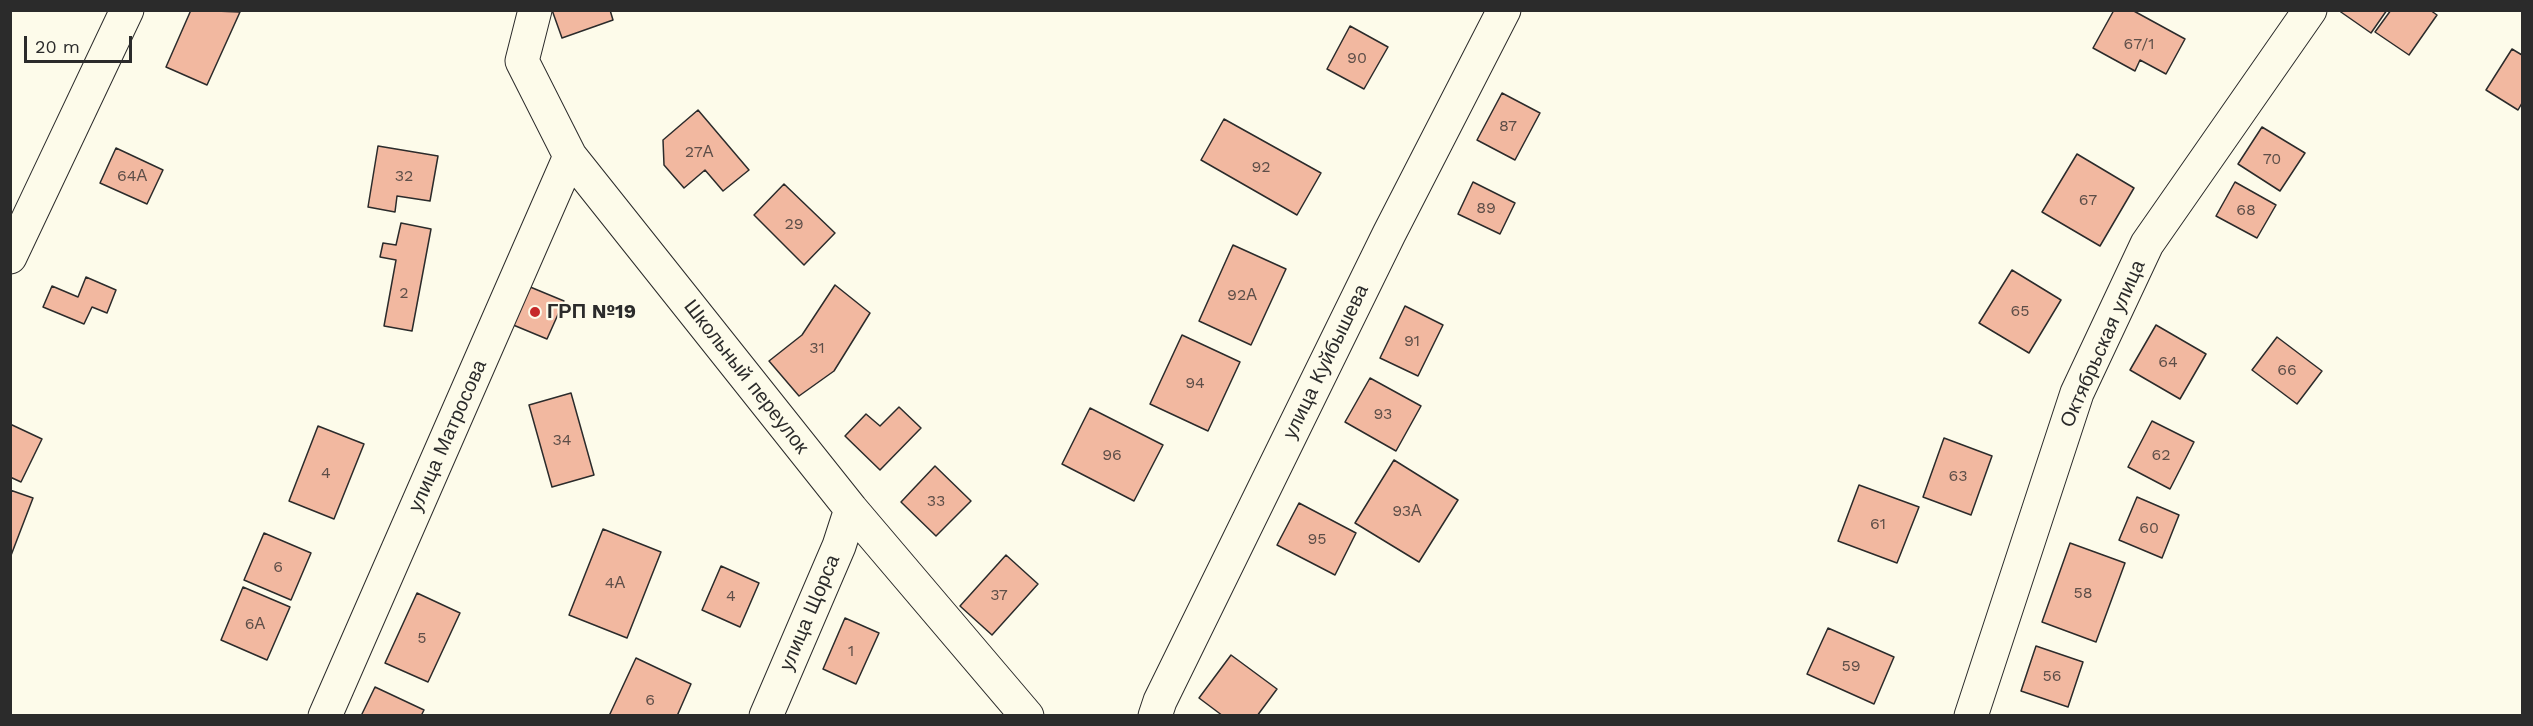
<!DOCTYPE html>
<meta charset="utf-8">
<style>
body{margin:0}
#map{position:relative;width:2533px;height:726px;overflow:hidden;background:#fdfbea;font-family:"Work Sans",sans-serif}
canvas{display:block}
.frame{position:absolute;inset:0;border:12px solid #2b2b2b;pointer-events:none}
.scale{position:absolute;left:24px;top:36px;width:108px;height:27px;box-sizing:border-box;border:3px solid #2b2b2b;border-top:0;padding-left:8px;font-size:18px;line-height:21px;white-space:nowrap;color:#2b2b2b;-webkit-text-stroke:4px #fdfbea;paint-order:stroke}
</style>
<div id="map">
<canvas width="2533" height="726"></canvas>
<div class="frame"></div>
<div class="scale">20 m</div>
</div>
<script>
const ctx = document.querySelector('canvas').getContext('2d');
ctx.lineJoin = 'round';
function paint(path, color) {
  ctx.fillStyle = color;
  ctx.fill(path, 'evenodd');
}
function trace(path, color, width, dash) {
  ctx.strokeStyle = color;
  ctx.lineWidth = width;
  ctx.lineCap = dash ? 'butt' : 'round';
  ctx.setLineDash(dash || []);
  ctx.stroke(path);
}
function label(font, color, halo, rows, align = 'center') {
  ctx.font = font + ' "Work Sans",sans-serif';
  ctx.lineWidth = 4.5;
  ctx.setLineDash([]);
  ctx.textBaseline = 'middle';
  ctx.strokeStyle = halo;
  ctx.fillStyle = color;
  for (const [text, x, y, turn = 0] of rows) {
    ctx.save();
    ctx.translate(x, y);
    ctx.rotate((+turn || 0) * Math.PI / 180);
    ctx.textAlign = isNaN(turn) ? turn : align;
    if (halo) ctx.strokeText(text, 0, 0);
    ctx.fillText(text, 0, 0);
    ctx.restore();
  }
}
const building = new Path2D(`
 M191,10L240,12L207,85L166,67Z
 M552,10H610L613,20L562,38Z
 M2114,10H2132L2185,39L2166,74L2140,60L2135,71L2093,48Z
 M2338,10H2387L2371,33Z
 M2391,10H2430L2437,15L2409,55L2375,32Z
 M1350,26L1388,47L1364,89L1327,69Z
 M2512,49L2522,55V103L2518,110L2486,90Z
 M1502,93L1540,113L1515,160L1477,140Z
 M698,110L749,170L723,191L705,170L684,188L664,165L663,140Z
 M1224,119L1321,173L1297,215L1201,160Z
 M2262,127L2305,153L2280,191L2238,164Z
 M378,146L438,156L430,201L397,196L395,212L368,207Z
 M116,148L163,170L147,204L100,183Z
 M2077,154L2134,188L2100,246L2042,212Z
 M1473,182L1515,203L1500,234L1458,214Z
 M2235,182L2276,205L2257,238L2216,216Z
 M784,184L835,233L804,265L754,215Z
 M401,223L431,229L412,331L384,326L396,260L380,257L383,243L396,245Z
 M1233,245L1286,269L1251,345L1199,321Z
 M2012,270L2061,300L2029,353L1979,323Z
 M86,277L116,290L107,313L92,307L84,324L43,307L52,286L78,297Z
 M523,284L564,301L547,339L506,322Z
 M835,285L870,313L834,371L799,396L769,361L802,335Z
 M1405,306L1443,325L1418,376L1380,358Z
 M2156,325L2206,354L2180,399L2130,370Z
 M1182,335L1240,362L1208,431L1150,404Z
 M2277,337L2322,371L2297,404L2252,370Z
 M1370,378L1421,406L1396,451L1345,422Z
 M571,393L594,475L552,487L529,405Z
 M899,407L921,428L880,470L845,436L866,414L880,426Z
 M1090,408L1163,445L1134,501L1062,464Z
 M2152,421L2194,442L2170,489L2128,467Z
 M10,424L42,439L21,482L10,477Z
 M318,426L364,444L334,519L289,501Z
 M1944,438L1992,456L1971,515L1923,497Z
 M1394,460L1458,500L1419,562L1355,523Z
 M935,466L971,501L936,536L901,502Z
 M1859,485L1919,507L1897,563L1838,541Z
 M10,490L33,498L10,558Z
 M2137,497L2179,515L2162,558L2119,540Z
 M1299,503L1356,533L1335,575L1277,545Z
 M603,529L661,552L627,638L569,615Z
 M264,533L311,553L291,600L244,580Z
 M2070,543L2125,563L2096,642L2042,622Z
 M1006,555L1038,584L992,635L960,606Z
 M721,566L759,583L740,627L702,610Z
 M243,587L290,607L267,660L221,640Z
 M417,593L460,613L428,682L385,663Z
 M845,618L879,633L856,684L823,669Z
 M1828,628L1894,657L1874,704L1807,674Z
 M2036,646L2083,662L2068,707L2021,691Z
 M1231,655L1277,689L1257,716H1223L1199,698Z
 M636,658L691,684L677,716H609Z
 M375,687L424,710L421,716H361Z`);
paint(building, '#f2b8a0');
trace(building, '#2b2b2b', 1.5);
const street = new Path2D(`
 M535,10L522,61L570,156L851,509L1027,716
 M325,716L570,156
 M766,716L839,546L851,509
 M1155,716L1160,701L1389,234L1504,10
 M1971,716L2077,393L2147,244L2310,10`);
const secondary = new Path2D(`
 M10,257L127,10`);
trace(street, '#2b2b2b', 35);
trace(secondary, '#2b2b2b', 35);
trace(street, '#fdfbea', 33);
trace(secondary, '#fdfbea', 33);
for (const [x, y, r, color] of [
 [535,312,6,"#c62828"]
]) {
  const dot = new Path2D();
  dot.arc(x, y, r, 0, 2 * Math.PI);
  ctx.fillStyle = color;
  ctx.fill(dot);
  trace(dot, '#fdfbea', 2);
}
label('16px', '#5d4e48', null, [
 ["67/1",2139,44],
 ["90",1357,58],
 ["87",1508,126],
 ["27А",699,152],
 ["70",2272,159],
 ["92",1261,167],
 ["64А",132,176],
 ["32",404,176],
 ["67",2088,200],
 ["89",1486,208],
 ["68",2246,210],
 ["29",794,224],
 ["2",404,293],
 ["92А",1242,295],
 ["65",2020,311],
 ["91",1412,341],
 ["31",817,348],
 ["64",2168,362],
 ["66",2287,370],
 ["94",1195,383],
 ["93",1383,414],
 ["34",562,440],
 ["96",1112,455],
 ["62",2161,455],
 ["4",326,473],
 ["63",1958,476],
 ["33",936,501],
 ["93А",1407,511],
 ["61",1878,524],
 ["60",2149,528],
 ["95",1317,539],
 ["6",278,567],
 ["4А",615,583],
 ["58",2083,593],
 ["37",999,595],
 ["4",731,596],
 ["6А",255,624],
 ["5",422,638],
 ["1",851,651],
 ["59",1851,666],
 ["56",2052,676],
 ["6",650,700]
]);
label('bold 20px', '#2b2b2b', '#fdfbea', [
 ["ГРП №19",547,312]
], 'left');
label('20px', '#2b2b2b', '#fdfbea', [
 ["Октябрьская улица",2103,344,-66],
 ["улица Куйбышева",1326,362,-64],
 ["Школьный переулок",746,377,52],
 ["улица Матросова",448,436,-66],
 ["улица Щорса",810,613,-67]
]);
</script>
